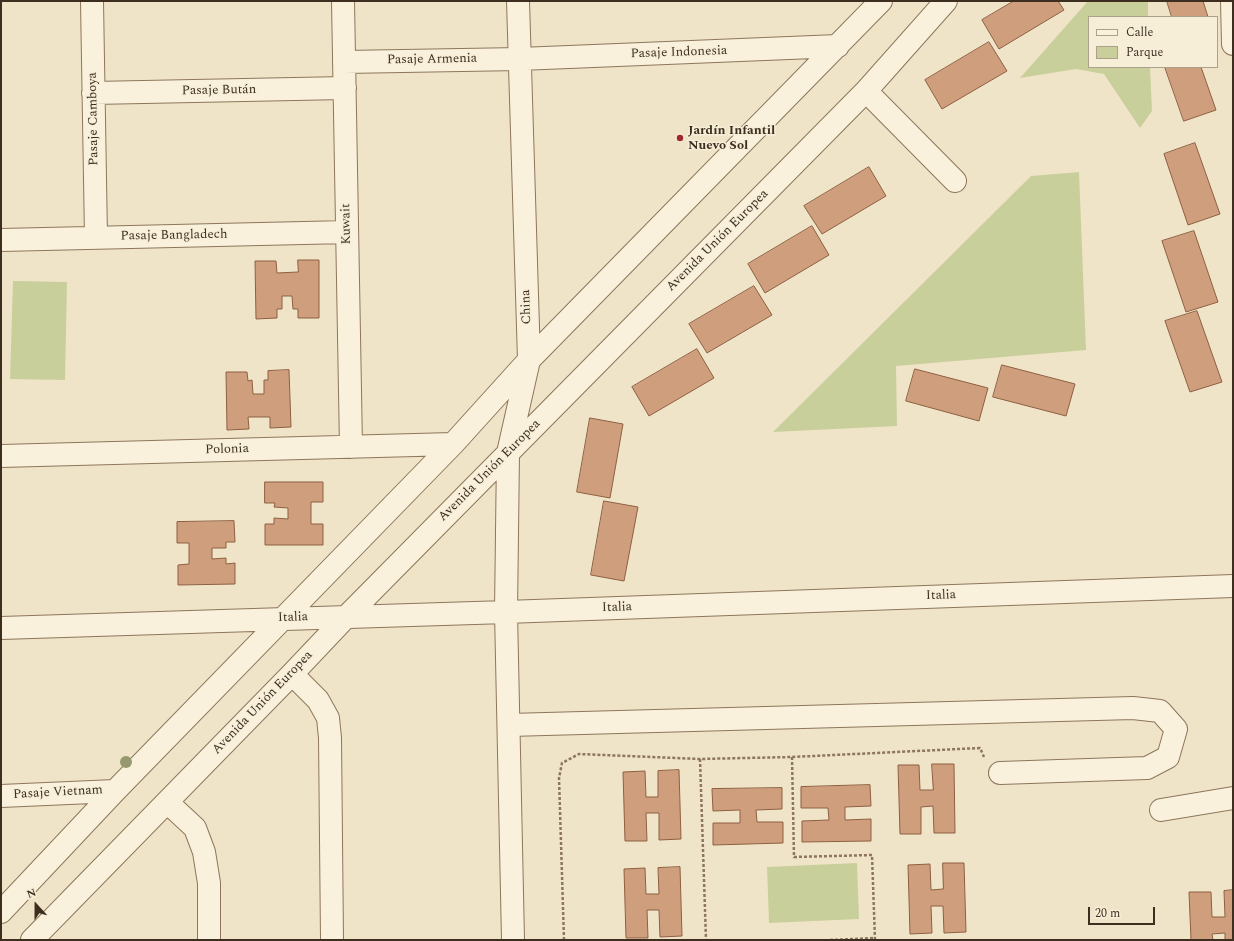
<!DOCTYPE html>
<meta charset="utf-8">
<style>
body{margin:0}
#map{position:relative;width:1234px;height:941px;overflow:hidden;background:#f0e4c8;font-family:Spectral,serif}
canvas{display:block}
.frame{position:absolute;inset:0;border:2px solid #3d2e20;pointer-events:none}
.legend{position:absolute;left:1088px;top:16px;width:130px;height:52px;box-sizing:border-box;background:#f7eed8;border:1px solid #ada18e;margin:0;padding:5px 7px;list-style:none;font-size:12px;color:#3d2e20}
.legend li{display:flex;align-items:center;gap:8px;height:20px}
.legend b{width:20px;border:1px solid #ada18e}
.north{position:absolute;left:16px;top:885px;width:40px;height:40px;-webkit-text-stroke:3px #f7eed8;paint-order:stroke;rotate:339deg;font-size:11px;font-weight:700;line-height:16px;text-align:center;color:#3d2e20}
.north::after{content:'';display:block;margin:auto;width:14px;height:18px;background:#3d2e20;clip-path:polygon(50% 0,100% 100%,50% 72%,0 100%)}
.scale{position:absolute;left:1088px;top:907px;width:67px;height:18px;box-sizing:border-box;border:2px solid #3d2e20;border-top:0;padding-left:5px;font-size:12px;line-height:14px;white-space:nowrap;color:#3d2e20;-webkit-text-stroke:3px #f7eed8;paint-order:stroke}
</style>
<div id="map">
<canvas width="1234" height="941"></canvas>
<div class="frame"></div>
<ul class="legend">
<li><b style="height:5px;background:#faf1dc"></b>Calle</li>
<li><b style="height:11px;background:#c9cf9b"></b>Parque</li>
</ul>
<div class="north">N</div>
<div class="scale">20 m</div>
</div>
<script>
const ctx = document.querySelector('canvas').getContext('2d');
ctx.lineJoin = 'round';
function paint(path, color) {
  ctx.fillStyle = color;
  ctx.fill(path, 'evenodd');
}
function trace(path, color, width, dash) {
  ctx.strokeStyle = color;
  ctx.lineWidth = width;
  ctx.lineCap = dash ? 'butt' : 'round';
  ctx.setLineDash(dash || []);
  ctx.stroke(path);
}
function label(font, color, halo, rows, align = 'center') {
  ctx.font = font + ' Spectral,serif';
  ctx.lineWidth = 3;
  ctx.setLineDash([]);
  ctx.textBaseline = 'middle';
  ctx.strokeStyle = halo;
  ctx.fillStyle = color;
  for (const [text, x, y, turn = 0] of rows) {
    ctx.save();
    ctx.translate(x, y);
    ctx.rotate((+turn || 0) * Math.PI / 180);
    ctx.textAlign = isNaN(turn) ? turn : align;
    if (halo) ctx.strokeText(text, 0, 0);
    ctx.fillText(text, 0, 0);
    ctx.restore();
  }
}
paint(new Path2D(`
 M1088,1H1148V17H1089V67H1150L1152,111L1140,128L1104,74L1076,69L1020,78Z
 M1079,172L1086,350L896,366L897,426L773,432L1031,176Z
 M13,281L67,282L65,380L10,379Z
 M857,863L859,919L769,923L767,867Z`), '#c9cf9b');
const building = new Path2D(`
 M1014,1H1058L1064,10L999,49L982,20Z
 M1167,1H1203L1208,17H1172Z
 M989,42L1007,71L942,109L925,80Z
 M1165,67H1201L1216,110L1184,121Z
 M1195,143L1220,214L1188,225L1164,154Z
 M869,167L886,196L822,234L804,206Z
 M812,226L829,255L765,293L748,264Z
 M1194,231L1218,302L1186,312L1162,241Z
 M298,260H319V318H298V309H293L292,296H282V309H277V318L256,319L255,261H276L277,273L298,272Z
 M754,286L772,315L707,353L689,324Z
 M1197,311L1222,382L1190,392L1165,321Z
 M697,349L714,378L649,416L632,387Z
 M1002,365L1075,384L1066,416L993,397Z
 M915,369L988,388L979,421L906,401Z
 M289,370L291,427L270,428V417H248L249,429L227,430L226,372H247L248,381L252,380L253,394H264V380H268V371Z
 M590,418L623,424L610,498L577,492Z
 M265,482H323V502H311V524H323V545H265V524H274V518L288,519V508L274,507L275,503H265Z
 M604,501L638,507L624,581L591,575Z
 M234,521L235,542H226V548H212V559L226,558V564L235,563V584L178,585V565L189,564V543H177V522Z
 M932,764H954L955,833H934L933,806L921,807V834H900L898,765H919L920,790H933Z
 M679,770L681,839L659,840V813H646L647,841H625L623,772L645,771L646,797H658V771Z
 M870,785L871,806L845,807V820L871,819V841L802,842V821L829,820L828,808H801V787Z
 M782,788V809L756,810L757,822H783V843L713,845V823H740V810L713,811L712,789Z
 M943,863H964L966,932L944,933L943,906H931L932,933L910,934L908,865L930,864L931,890L943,889Z
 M680,867L682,936L660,937L659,910H647L648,938H626L624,869L645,868L646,894H659L658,868Z
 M1233,890V940H1225V933L1212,934L1213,940H1191L1189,892H1211L1212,917H1225L1224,891Z`);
paint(building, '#cf9f7d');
trace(building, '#8d5f41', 1);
const minor = new Path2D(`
 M92,1L96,238
 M343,1L351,447
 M1232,1L1233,44
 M344,62L520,59L838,46
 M866,91L955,181
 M93,93L345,88
 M1,240L347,232
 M1,456L453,444
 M1,628L506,612L1233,586
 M292,674L318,700L328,718L330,738L332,940
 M509,725L1133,708L1160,711L1176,729L1168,757L1147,768L1000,773
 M1,796L115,791
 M167,802L195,828L204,852L209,883V940
 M1161,810L1233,798
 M1,912L115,791L453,444L529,360L881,1
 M32,940L292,674L346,617L866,91L946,1
 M513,940L506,612L508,453L529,360L518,1`);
trace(minor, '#8d765c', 24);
trace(new Path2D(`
 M792,757L794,857L872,855L875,940
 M700,759L706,940
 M564,940L559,778L562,763L579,754L700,759L792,757L980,748L984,757
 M830,940L875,938`), '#8d765c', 2.5, [3, 2]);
trace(minor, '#faf1dc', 22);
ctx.fillStyle = '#96986f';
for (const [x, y] of [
 [126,762]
]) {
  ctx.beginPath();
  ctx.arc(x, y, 6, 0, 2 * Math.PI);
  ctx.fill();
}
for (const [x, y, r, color] of [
 [680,138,4,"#9e2a2b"]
]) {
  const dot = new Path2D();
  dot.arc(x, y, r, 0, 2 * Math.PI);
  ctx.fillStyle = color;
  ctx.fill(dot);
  trace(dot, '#f7eed8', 1.5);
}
label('13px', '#3d2e20', '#f7eed8', [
 ["Pasaje Indonesia",679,53,-2],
 ["Pasaje Armenia",432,60,-1],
 ["Pasaje Bután",219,91,-1],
 ["Pasaje Camboya",94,119,-91],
 ["Kuwait",347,224,-91],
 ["Pasaje Bangladech",174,236,-1],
 ["Avenida Unión Europea",718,241,-45],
 ["China",527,307,-92],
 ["Polonia",227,450,-2],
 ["Avenida Unión Europea",490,471,-45],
 ["Italia",941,596,-2],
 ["Italia",617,608,-2],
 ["Italia",293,618,-2],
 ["Avenida Unión Europea",263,703,-46],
 ["Pasaje Vietnam",58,793,-3]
]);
label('bold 13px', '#3d2e20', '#f7eed8', [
 ["Jardín Infantil",688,131],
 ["Nuevo Sol",688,146]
], 'left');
</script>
